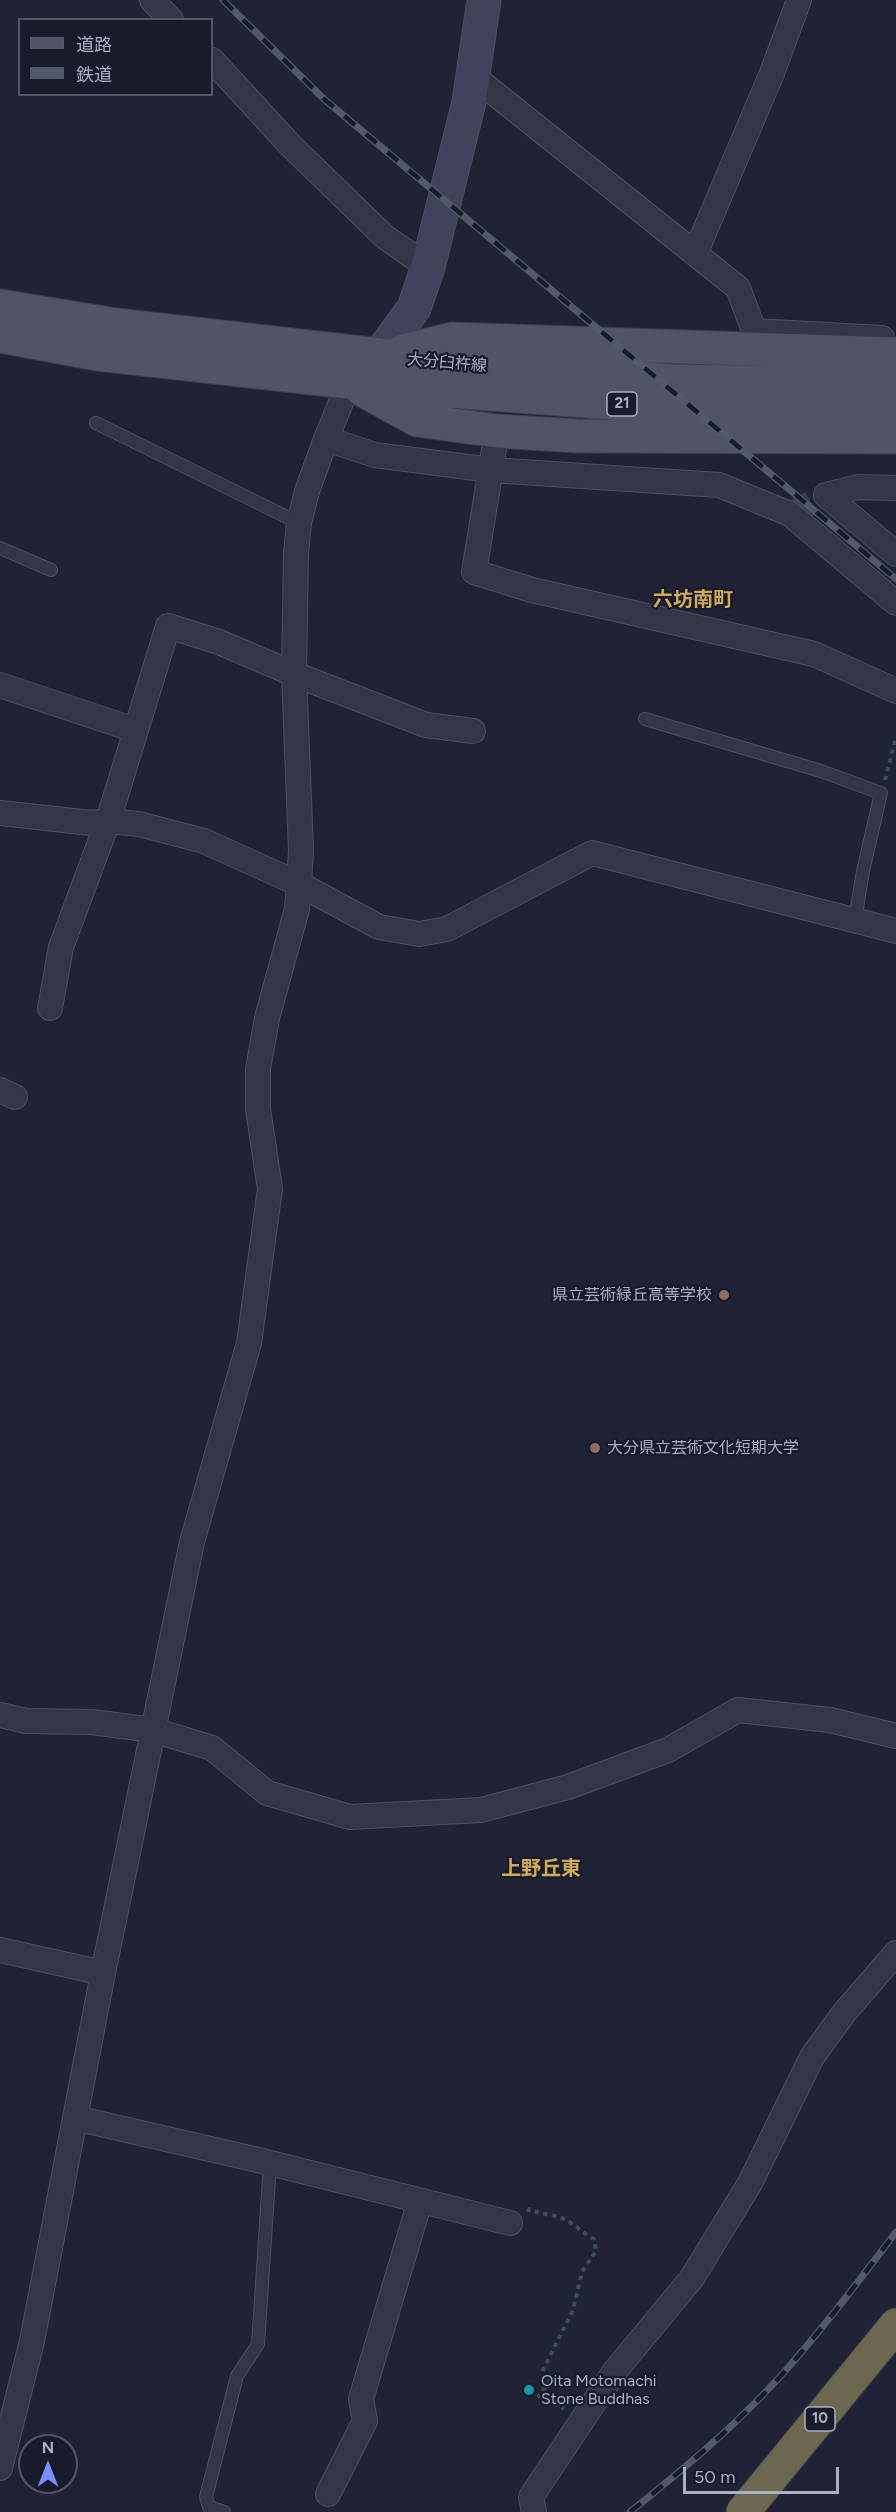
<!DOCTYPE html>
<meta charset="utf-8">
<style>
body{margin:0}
#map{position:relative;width:896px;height:2512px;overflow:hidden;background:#1f2335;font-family:Figtree,"Noto Sans JP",sans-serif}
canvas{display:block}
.legend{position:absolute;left:18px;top:18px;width:195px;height:78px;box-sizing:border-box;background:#181b2a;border:2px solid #535667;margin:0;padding:8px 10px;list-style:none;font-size:18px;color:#acafc3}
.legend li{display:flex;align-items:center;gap:12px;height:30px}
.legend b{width:30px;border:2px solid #535667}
.north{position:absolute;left:18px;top:2434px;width:60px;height:60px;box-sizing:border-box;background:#181b2a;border:2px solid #535667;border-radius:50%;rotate:0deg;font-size:16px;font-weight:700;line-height:24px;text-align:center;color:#acafc3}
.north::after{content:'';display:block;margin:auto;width:21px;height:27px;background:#7d8ff6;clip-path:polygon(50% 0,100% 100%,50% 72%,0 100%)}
.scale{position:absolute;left:683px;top:2467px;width:156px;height:27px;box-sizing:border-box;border:3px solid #acafc3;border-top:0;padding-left:8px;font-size:18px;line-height:21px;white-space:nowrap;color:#acafc3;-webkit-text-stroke:4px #181b2a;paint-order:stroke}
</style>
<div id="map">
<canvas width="896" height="2512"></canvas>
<ul class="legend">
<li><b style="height:8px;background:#505466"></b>道路</li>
<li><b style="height:8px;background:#54586d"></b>鉄道</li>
</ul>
<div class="north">N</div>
<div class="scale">50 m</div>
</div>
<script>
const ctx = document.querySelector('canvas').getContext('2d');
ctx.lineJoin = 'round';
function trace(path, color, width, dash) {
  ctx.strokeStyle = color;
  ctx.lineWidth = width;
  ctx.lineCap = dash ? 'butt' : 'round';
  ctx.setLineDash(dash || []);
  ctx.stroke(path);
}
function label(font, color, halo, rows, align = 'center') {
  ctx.font = font + ' Figtree,"Noto Sans JP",sans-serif';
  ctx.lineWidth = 4.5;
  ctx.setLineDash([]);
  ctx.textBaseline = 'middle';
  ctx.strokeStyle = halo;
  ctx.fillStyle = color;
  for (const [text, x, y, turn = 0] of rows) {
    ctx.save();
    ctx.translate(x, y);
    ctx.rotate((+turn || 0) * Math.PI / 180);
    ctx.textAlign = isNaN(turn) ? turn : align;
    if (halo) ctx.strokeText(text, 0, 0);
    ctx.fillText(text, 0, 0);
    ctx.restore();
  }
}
trace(new Path2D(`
 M790,514L826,495`), '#3b3f51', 24, [24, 12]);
const lane = new Path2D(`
 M96,423L299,523
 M0,548L51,570
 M645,719L821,771L881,793L863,871L855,920
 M224,2512L209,2507L206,2497L237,2376L258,2344L270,2163`);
const street = new Path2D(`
 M152,0L171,20
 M212,60L291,146L385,237L428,267
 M473,76L738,288L754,331L882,338
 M695,254L772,73L799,0
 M497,431L474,572L532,590L814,654L896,691
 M326,439L375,455L491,470L719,485L790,514L896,603
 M826,495L896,554
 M826,495L858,487L896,488
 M0,685L135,730
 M0,813L91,823L108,821L139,824L204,841L299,884L379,927L419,934L447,929L592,853L896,931
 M50,1008L61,947L108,821L168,626L219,642L294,674L426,725L473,731
 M0,1090L15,1097
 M0,1715L26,1721L92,1722L153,1730L212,1748L267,1793L350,1817L481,1810L568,1787L668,1750L738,1710L830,1720L896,1736
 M0,1950L103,1973
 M75,2118L258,2160L510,2223
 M0,2468L32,2341L103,1973L192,1542L249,1343L270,1189L258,1109V1069L267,1018L297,909L299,884L301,850L294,674L296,553L299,523L307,491L326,439L349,383
 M328,2494L365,2421L361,2399L420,2201
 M534,2512L531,2497L615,2371L692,2278L750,2183L812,2057L844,2013L896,1953`);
const secondary = new Path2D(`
 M361,372L378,357L414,308L428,267L469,102L484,0`);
const primary = new Path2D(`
 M0,306L116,325L450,363L673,381L896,385
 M0,336L97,354L393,387L670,407L896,412
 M403,351L452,339L896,354
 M361,389L417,420L497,431L578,436L896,437`);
const highway = new Path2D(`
 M743,2512L896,2325`);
trace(lane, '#4d5061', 14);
trace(street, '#4d5061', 26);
trace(secondary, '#4d5061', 35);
trace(primary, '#3c3f4f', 35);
trace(highway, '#3a3d4d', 35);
trace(new Path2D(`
 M885,780L896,737
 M528,2212L529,2209C541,2215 555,2214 566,2220C576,2225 584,2234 594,2239L596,2251L582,2272L573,2310L542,2372L551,2379L539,2396L564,2409`), '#3e4c54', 4, [4.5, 4.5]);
trace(lane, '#323646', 12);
trace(street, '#323646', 24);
trace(secondary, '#404359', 33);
trace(primary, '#505466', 33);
trace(highway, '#6c674f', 33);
const rail = new Path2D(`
 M223,0L324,99L896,579
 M630,2512C681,2471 732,2429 776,2381C819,2334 858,2282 896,2232`);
trace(rail, '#54586d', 7);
trace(rail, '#181b2a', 4.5, [14]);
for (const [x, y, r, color] of [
 [724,1295,6,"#8d6e63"],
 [595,1448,6,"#8d6e63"],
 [529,2390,6,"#0f9aa8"]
]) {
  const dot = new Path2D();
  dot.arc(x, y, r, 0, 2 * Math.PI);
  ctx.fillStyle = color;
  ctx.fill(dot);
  trace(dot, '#181b2a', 2);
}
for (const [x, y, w] of [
 [622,404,30],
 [820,2419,30]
]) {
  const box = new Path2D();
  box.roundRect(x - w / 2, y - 12, w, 24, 4.5);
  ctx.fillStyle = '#181b2a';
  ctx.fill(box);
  trace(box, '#acafc3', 1.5);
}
label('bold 15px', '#acafc3', null, [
 ["21",622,404],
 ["10",820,2419]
]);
label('16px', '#acafc3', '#181b2a', [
 ["大分臼杵線",447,363,5]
]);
label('16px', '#acafc3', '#181b2a', [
 ["県立芸術緑丘高等学校",712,1295,"right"],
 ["大分県立芸術文化短期大学",607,1448],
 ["Oita Motomachi",541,2381],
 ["Stone Buddhas",541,2399]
], 'left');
label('bold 20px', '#d1aa59', '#181b2a', [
 ["六坊南町",693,600],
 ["上野丘東",541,1869]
]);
</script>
